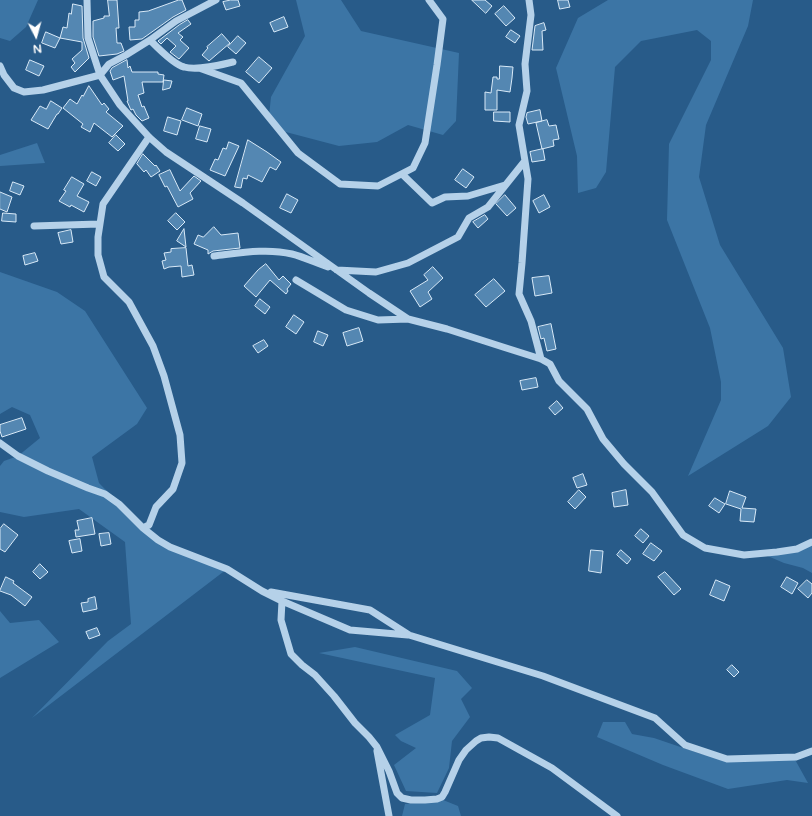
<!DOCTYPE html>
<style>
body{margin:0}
#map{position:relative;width:812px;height:816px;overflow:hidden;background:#285b89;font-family:"Varela Round",sans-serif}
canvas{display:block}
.north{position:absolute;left:16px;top:16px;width:40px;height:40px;-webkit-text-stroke:3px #285b89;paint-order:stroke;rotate:174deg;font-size:11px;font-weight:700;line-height:16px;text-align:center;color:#fff}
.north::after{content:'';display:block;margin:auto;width:14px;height:18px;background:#fff;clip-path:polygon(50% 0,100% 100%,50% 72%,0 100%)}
</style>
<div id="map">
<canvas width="812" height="816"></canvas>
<div class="north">N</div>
</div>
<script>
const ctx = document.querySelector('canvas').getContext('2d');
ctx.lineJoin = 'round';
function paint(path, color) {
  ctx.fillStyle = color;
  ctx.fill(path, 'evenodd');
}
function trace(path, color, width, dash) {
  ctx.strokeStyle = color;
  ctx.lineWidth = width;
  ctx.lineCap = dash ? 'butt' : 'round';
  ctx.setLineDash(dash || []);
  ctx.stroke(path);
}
paint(new Path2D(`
 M0,0H38L26,27L10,41L0,38Z
 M296,0H341L361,31L459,53L456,121L443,135L408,125L377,142L339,146L282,131L269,116L271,97L305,36Z
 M608,0H753L748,26L706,125L699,177L720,245L783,348L791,397L768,426L688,476L721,400V382L710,328L667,220L669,144L711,60V41L697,30L641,41L615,67L606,172L596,188L578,193L577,156L556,68L578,18Z
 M37,143L45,163L0,166V155Z
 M0,272L57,292L85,311L147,408L137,424L92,457L99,483L143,528L158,540L227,569L32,718L108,641L131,624L125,542L79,509L24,517L0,512V466L4,461L18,456L40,438L30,415L12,407L0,414Z
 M812,542V573L803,568L784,563L763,554Z
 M0,611L10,623L39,620L59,642L0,678Z
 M355,647L457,671L472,688L461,699L470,717L452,741L449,768L437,793L406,791L394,765L416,748L401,741L395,735L430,715L435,678L319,653Z
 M603,722H625L632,734L654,738L701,754L755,761L793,756L808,783L787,780L728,789L663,765L597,737Z
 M443,800L458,806L461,816H402L405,804Z`), '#3c75a5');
const building = new Path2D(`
 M108,0H117L119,28H116L117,43H121L124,51L117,54L99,56L93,37V21L104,18V16H109Z
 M179,0H182L186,10L173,17L142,39L130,40L129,27H135V20H139V12L148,11Z
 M231,0H238L240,6L226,10L223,2Z
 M472,0H485L492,6L486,13Z
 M558,0H568L570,7L560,9Z
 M73,4L82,6L83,38L89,58L75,72L71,67L75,63L72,59L82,50V42L60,38L63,27L67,28L69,13L71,14Z
 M504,6L515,18L506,26L495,14Z
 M284,17L288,27L274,32L270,23Z
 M188,20L191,24L178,33L183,37L180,40L189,48L179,59L170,52L176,46L167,38L161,44L158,41L179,25Z
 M544,23L546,30L542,31L543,50H532L535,26Z
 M511,30L520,36L515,43L506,37Z
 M46,32L60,38L55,48L42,43Z
 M222,34L230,43L209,61L202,55L208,48L207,47Z
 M238,36L246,43L236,54L228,47Z
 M259,57L272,68L259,83L246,72Z
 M30,60L44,66L39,76L26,70Z
 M127,60L128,68L130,66L132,72H158V74L164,75L163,82H142L144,93L138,95L142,107L144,106L149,118L142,121L136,115L133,109L131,110L130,108L127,101H128L124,76L113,80L110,71L112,68Z
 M500,66L513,67L512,78L510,92L497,90V110H485V92L491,93L493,77H497V79H499Z
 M164,80L172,81L170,88L163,90Z
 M89,86L102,105L104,103L109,109L106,112L123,126L112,137L94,123L90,132L81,127L83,124L63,108L70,99L77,104L82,95L83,96Z
 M51,101L62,108L58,114H57L48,129L31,120L40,106L46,109Z
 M187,108L202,114L198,126L182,120Z
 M540,110L542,121L528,124L526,117L527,113Z
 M494,112H510V122L494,121Z
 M168,117L181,121L177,135L164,131Z
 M547,120L549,126L556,125L559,139L553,140L554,146L542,149L536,123Z
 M200,126L211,129L207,142L196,139Z
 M116,135L125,144L118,151L109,143Z
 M248,140L267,152L281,162L276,170L270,167L262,182L248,175L247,179L243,178L241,188L235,187Z
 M229,142L239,146L225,176L210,170L215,159L218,160L223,148L226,149Z
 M543,149L545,160L532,162L530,152Z
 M143,154L155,166L156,165L160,171L151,177L146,170L144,172L137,164Z
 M463,169L474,177L466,188L455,180Z
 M170,170L180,191L194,176L201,181L190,193L193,199L178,207L167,186L165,187L159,175Z
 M92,172L101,177L96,186L87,181Z
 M72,177L84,184L77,196L89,202L84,212L71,205L70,207L59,201L66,191L64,190Z
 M13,182L24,186L20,195L10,191Z
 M0,192L12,197L7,212L0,209Z
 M287,194L298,200L291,213L280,208Z
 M505,195L516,208L507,216L496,204Z
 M544,195L550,207L539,213L533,201Z
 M3,213L16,214V222L2,221Z
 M176,213L185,222L177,230L168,221Z
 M485,215L488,219L478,228L473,222Z
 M214,227L221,235L238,233L240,248L213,251L208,254V250L194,244L198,235L203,237Z
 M184,229L186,247L177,241Z
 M71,230L73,242L61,244L58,233Z
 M186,248L188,266L192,265L194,275L182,277L181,266L169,267L164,269L162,261L166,260L164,253L171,252V249Z
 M35,253L38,261L25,265L23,256Z
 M266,264L279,280L283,276L291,284L287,289L288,291L286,294L270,280L256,297L244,286L258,270Z
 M433,267L443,278L428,292L432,299L420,307L410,291L428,280L424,275Z
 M549,276L552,293L535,296L532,278Z
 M494,279L505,291L486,307L475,295Z
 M260,299L270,307L265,314L255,306Z
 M294,315L304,322L296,334L286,327Z
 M551,324L556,349L547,351L544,338L541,339L538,327Z
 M359,328L363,341L347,346L343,333Z
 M318,331L328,335L323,346L314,342Z
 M264,340L268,346L258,353L253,346Z
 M536,378L538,387L522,390L520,381Z
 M557,401L563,408L555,415L549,408Z
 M22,418L26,429L2,437L0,431V425Z
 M583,474L587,485L577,488L573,478Z
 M579,490L586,497L575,509L568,502Z
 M626,490L628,505L614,507L612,493Z
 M730,491L746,497L742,508L756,509L754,522L740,521L741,509L726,504Z
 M715,498L725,504L719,513L709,506Z
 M92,518L95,534L76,537L75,530H79L77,521Z
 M4,524L18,535L5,552L0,549V529Z
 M641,529L649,536L643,543L635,536Z
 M109,533L111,544L101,546L99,534Z
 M80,539L82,551L72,553L69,541Z
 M651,543L662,551L654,561L643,554Z
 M591,550L603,551L601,573L589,571Z
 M621,550L631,559L627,564L617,555Z
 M40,564L48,572L40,579L33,572Z
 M665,572L681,589L674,595L658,577Z
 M6,577L14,581L13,583L32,597L25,606L11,595L0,591Z
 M787,577L798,583L792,594L781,587Z
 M716,580L730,586L724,601L710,595Z
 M807,580L812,584V593L808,598L798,589Z
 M95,597L97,609L83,612L81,603L88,602V599Z
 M97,628L100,635L89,639L86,632Z
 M732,665L739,672L734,677L727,670Z`);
paint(building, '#5487b2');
trace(building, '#d8e9f7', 1);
trace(new Path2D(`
 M87,0L88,38L100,75L120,105L149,137L166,152L243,203L369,293L408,319L447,329L503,347L541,359L550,364L559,381L587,409L603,439L624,464L652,492L683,535L705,548L744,555L777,552L797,549L812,542
 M529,0L531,15L525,64L527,91L519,125L528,179L522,263L519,294L531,321L541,359
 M150,40C158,48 173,64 184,67C197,71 220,65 233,62
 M0,66L4,75L14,88L24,92L43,90L100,75L109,64L126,55L150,40L176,21L216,0
 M199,68L241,83L298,153L340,184L378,186L413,168L425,143L437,65L443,19L429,0
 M402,174L432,203L445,197L468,196L505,185
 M34,226L99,224
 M214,256C240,253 267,248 292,254C304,257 316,263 328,267
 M337,270L376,272L408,263L458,237L469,218L488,207L524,162
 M296,280L346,310L378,320L408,319
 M0,443L18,456L48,471L88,488L105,494L119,504L143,528L158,540L170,547L227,569L262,591L282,601L281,620L291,654L302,665L315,675L334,696L355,723L369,737L377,747L389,771L397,793L402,798L411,800H425L437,799L442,797L445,792L459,760L466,750L476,741L481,738L489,737L498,738L552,768L617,816
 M143,528L149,525L156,507L173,489L182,463L180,435L164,376L153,346L129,302L104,277L98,255V237L103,204L149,137
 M271,592L370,610L409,635L543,676L655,718L685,745L727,759L796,757L812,751
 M282,601L350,630L408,635
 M377,751L389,816`), '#b5d1e9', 7);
</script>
